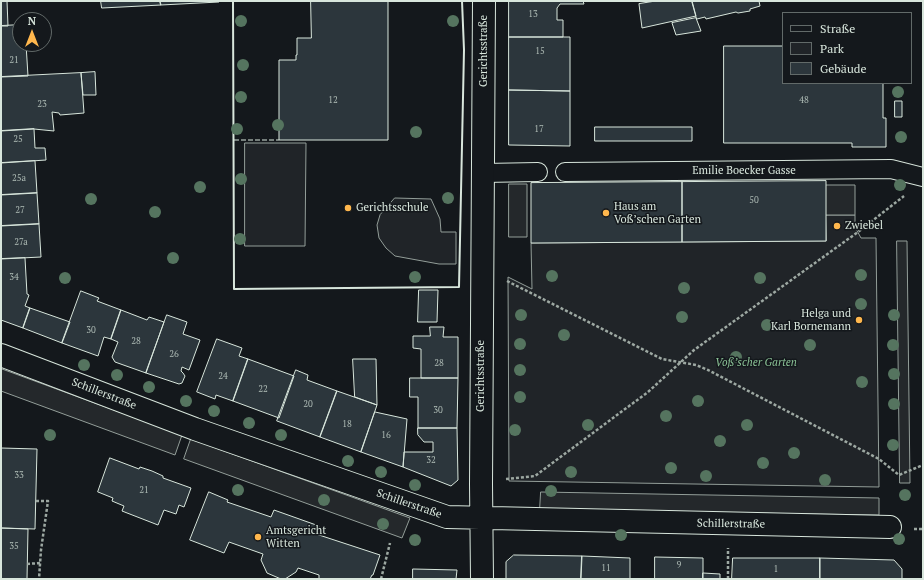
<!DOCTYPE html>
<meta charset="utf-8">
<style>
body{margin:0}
#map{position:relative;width:924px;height:580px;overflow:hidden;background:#14181c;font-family:"PT Serif",serif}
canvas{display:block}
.frame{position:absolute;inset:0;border:2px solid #d8e6dc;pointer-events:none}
.legend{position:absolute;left:782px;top:12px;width:130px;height:72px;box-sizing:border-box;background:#14181c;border:1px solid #626a69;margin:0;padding:5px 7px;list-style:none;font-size:12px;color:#d8e6dc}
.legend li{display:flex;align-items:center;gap:8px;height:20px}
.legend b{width:20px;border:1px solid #626a69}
.north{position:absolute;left:12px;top:12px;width:40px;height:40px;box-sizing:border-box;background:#14181c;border:1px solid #626a69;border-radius:50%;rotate:0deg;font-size:11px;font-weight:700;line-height:16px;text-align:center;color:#d8e6dc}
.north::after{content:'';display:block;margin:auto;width:14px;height:18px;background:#ffb74d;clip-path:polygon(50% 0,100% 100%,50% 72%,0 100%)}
</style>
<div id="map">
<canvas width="924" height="580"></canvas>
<div class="frame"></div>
<ul class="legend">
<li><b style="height:5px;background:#14181c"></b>Straße</li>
<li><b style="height:11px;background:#202428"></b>Park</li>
<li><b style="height:11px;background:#2c363c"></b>Gebäude</li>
</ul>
<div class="north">N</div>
</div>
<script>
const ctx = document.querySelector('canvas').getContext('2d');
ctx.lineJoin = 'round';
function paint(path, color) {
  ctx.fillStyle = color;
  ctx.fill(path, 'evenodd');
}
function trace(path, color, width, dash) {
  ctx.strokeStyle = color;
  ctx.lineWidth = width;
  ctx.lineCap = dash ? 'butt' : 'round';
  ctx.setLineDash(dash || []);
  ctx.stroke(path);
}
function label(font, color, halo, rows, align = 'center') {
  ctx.font = font + ' "PT Serif",serif';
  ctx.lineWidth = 3;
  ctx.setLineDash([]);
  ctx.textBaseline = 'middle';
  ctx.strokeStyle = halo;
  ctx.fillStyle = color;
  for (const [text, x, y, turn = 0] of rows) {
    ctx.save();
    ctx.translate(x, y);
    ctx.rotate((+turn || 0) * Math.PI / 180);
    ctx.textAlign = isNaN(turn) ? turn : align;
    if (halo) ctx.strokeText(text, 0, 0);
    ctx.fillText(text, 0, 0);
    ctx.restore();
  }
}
const green = new Path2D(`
 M245,143H306L305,246H245Z
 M395,198L431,199L440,219L441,232H456V264H439L395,256L386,248L379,238L377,225L380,215Z
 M826,215H855V227L861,238H876L879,487L509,481L508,277L532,289L531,243L826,241Z`);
paint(green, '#202428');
trace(green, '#939e99', 1);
const parking = new Path2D(`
 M509,184H527V237H509Z
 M826,185H855V215H826Z
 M897,241H907L910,483H900Z
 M2,369L182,435L175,455L1,391V373Z
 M191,439L410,518L402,538L184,459Z
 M541,492L879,498V515L540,510Z`);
paint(parking, '#24282b');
trace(parking, '#939e99', 1);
const building = new Path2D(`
 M1,1H7L8,26H1Z
 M101,1H160L161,5L102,8Z
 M160,1H219V2L161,5Z
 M311,1H388V140H279V60H296V55H297V38H311Z
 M509,1H583L584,4H560L557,8V20H563V37H509Z
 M656,1H692L696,16L642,28L639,4Z
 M692,1H759L760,6L750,9V11L738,13L736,12L706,19L705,17L697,19Z
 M696,18L701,31L676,35L672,23Z
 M20,25V44H26L28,76L1,77V26Z
 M509,37H570V91L509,90Z
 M724,46H783V83H883V118H886V147H852V143H724Z
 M95,72L96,95H83L81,73Z
 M81,73L84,113L60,115L59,113L52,112L54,131L34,129L1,131V77Z
 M509,90L570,91V146L509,145Z
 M895,101H902V117H895Z
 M595,127H692V141H595Z
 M34,129L35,148H45L46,160L1,163V131Z
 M35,161L37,193L1,195V163Z
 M826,181V241L682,242V182Z
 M682,182V242L531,243V183Z
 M37,193L39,224L1,226V195Z
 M39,224L41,257L1,259V226Z
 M25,258L27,294L29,295L25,306L30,308L23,328L1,320V259Z
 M419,290H438L437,322H418Z
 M81,291L99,298L97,301L121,310L111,339L104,337L98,356L62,343Z
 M30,308L70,322L62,343L23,328Z
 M121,310L147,320L149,317L164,322L146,373L115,362L112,357L118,342L111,339Z
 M167,315L187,322L183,334L200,340L189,370L182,367L181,371L183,373L185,376L182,383L179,384L146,373Z
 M430,327H444L443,337H458V378H421V349L413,348V336H430Z
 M217,339L242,348L239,356L248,359L233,401L216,395L215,399L197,392Z
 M248,359L294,376L279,418L233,401Z
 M353,359H376L377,405L355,397Z
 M296,370L308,375L307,380L337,391L320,437L277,421Z
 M410,378H458L457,428H418V397H410Z
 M337,391L377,405L361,452L320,437Z
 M375,412L407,419L403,467L361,452Z
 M418,428H457L458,480L451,486L403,467L404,452H433V442H424L418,435Z
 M1,448L37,449L35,529L1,528Z
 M110,458L139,469L140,467L152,471L163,476V478L191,488L184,507L179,505L176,514L164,510L158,525L122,511L124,506L112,501L113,498L98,492Z
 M209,492L228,500L227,502L271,517L274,510L319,526L316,534L380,555L373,575H372L370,579H319V575L298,568L296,572L285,579H281L267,573L261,560L263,554L229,542L224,553L190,540Z
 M1,528L28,529L27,579H1Z
 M514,555L582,556L581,579H506V562Z
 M582,556L630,558V579H581Z
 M655,557L703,558V579H655Z
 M733,558H820V579H732Z
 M820,558L894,560L902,569V579H820Z
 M413,569L457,570L456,579H413Z
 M703,573L720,574V579H703Z`);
paint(building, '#2c363c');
trace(building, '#d8e6dc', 1);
const pedestrian = new Path2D(`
 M565,172L891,169L923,177
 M484,173L538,172`);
const minor = new Path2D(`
 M1,355L195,429L447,517L890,527
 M482,579L481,484L484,1`);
trace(pedestrian, '#d8e6dc', 20);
trace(minor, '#d8e6dc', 24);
trace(new Path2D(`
 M507,281L662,359L696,365L708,370L879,459L899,475L923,465
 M506,479L535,476L648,392L694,350L858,232L904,196
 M36,501H48L41,550L39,579
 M914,529H923
 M27,564L40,563
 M381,579L390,543
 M728,579V548`), '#9da8a2', 2.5, [3, 2]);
trace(pedestrian, '#14181c', 18);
trace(minor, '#14181c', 22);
trace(new Path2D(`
 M234,140H279`), '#d8e6dc', 1, [5, 2]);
trace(new Path2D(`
 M233,1L234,289L459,287L464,50L462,1`), '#d8e6dc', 2);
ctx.fillStyle = '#55745f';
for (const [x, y] of [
 [241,21],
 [453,21],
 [243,65],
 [898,92],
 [241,97],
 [278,125],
 [237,129],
 [416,132],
 [901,137],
 [241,179],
 [900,185],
 [200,187],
 [448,198],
 [91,199],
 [155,212],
 [240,239],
 [173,258],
 [861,275],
 [552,276],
 [415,277],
 [65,278],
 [760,278],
 [684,288],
 [861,304],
 [521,315],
 [894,315],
 [682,317],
 [767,325],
 [564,335],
 [520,344],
 [810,345],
 [893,345],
 [736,357],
 [84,365],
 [520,370],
 [894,374],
 [117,375],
 [862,382],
 [149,387],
 [520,397],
 [186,401],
 [698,401],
 [894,404],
 [214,411],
 [666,416],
 [249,423],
 [588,425],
 [747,425],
 [515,430],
 [50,435],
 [281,435],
 [720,441],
 [893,445],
 [794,453],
 [348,461],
 [763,463],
 [671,468],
 [381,472],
 [571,472],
 [706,476],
 [825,480],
 [415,485],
 [238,490],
 [551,491],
 [905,495],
 [324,500],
 [383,524],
 [621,535],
 [899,539],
 [415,540]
]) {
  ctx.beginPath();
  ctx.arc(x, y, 6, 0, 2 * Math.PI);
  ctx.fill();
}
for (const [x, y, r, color] of [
 [348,208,4,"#ffb74d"],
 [606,213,4,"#ffb74d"],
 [837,226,4,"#ffb74d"],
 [859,320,4,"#ffb74d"],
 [258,537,4,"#ffb74d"]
]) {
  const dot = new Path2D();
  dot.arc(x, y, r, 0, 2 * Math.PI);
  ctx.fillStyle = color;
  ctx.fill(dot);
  trace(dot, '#14181c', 1.5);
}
label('9px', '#adbab4', null, [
 ["13",533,14],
 ["15",540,51],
 ["21",14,60],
 ["12",333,100],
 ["48",804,100],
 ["23",42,104],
 ["17",539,129],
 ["25",18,139],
 ["25a",19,178],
 ["50",754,200],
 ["27",20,210],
 ["27a",21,242],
 ["34",14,277],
 ["30",91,330],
 ["28",136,341],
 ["26",174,354],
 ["28",439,363],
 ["24",223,376],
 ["22",263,389],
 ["20",308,404],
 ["30",438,410],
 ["18",347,424],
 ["16",386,435],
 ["32",431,460],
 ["33",19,475],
 ["21",144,490],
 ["35",14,546],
 ["9",679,565],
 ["11",606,568],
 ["1",776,569]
]);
label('11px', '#d8e6dc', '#14181c', [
 ["Gerichtsstraße",484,51,-90],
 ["Emilie Boecker Gasse",744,171],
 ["Gerichtsstraße",481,376,-90],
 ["Schillerstraße",104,394,21],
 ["Schillerstraße",409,504,19],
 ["Schillerstraße",731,524,1]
]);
label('11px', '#d8e6dc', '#14181c', [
 ["Haus am",614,207],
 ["Voß’schen Garten",614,220],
 ["Gerichtsschule",356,208],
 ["Zwiebel",845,226],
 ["Helga und",851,314,"right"],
 ["Karl Bornemann",851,327,"right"],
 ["Amtsgericht",266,531],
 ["Witten",266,544]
], 'left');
label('italic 11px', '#8ac095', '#14181c', [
 ["Voß’scher Garten",756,363]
]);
</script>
